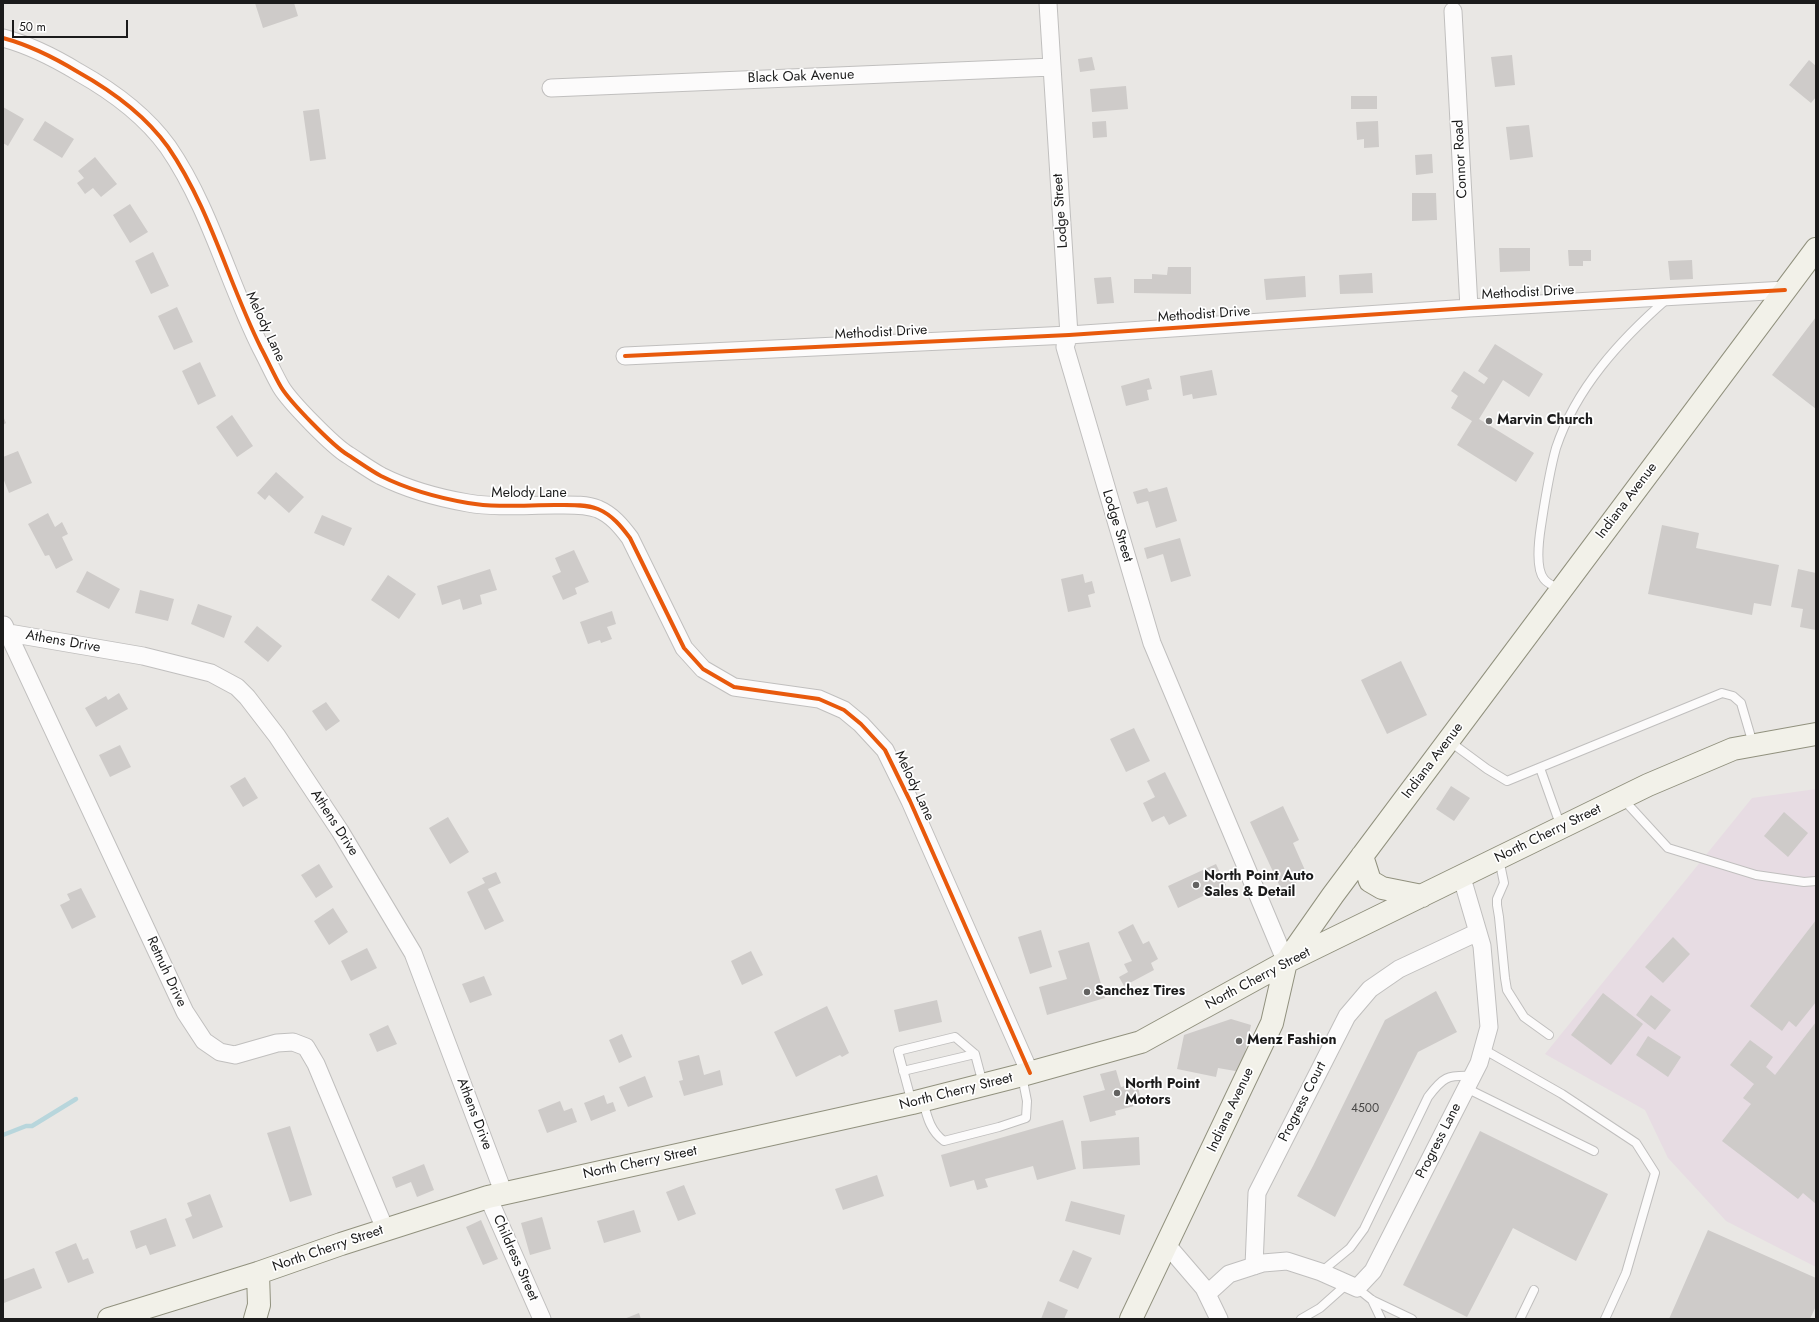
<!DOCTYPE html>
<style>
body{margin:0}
#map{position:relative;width:1819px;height:1322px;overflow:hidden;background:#e9e7e4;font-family:Jost,sans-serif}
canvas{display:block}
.frame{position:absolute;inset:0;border:4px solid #1b1b1b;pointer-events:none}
.scale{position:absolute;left:12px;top:20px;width:116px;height:18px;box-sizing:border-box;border:2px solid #1b1b1b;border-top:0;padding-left:5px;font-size:12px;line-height:14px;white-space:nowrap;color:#1b1b1b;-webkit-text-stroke:3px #fff;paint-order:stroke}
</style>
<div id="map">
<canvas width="1819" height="1322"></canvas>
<div class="frame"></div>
<div class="scale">50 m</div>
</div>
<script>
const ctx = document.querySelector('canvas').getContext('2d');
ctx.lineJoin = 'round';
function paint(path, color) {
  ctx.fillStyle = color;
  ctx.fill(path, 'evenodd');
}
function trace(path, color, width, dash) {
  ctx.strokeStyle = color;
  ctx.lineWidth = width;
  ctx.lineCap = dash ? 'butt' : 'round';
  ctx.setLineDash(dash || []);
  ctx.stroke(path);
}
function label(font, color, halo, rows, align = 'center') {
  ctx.font = font + ' Jost,sans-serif';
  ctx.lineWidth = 3.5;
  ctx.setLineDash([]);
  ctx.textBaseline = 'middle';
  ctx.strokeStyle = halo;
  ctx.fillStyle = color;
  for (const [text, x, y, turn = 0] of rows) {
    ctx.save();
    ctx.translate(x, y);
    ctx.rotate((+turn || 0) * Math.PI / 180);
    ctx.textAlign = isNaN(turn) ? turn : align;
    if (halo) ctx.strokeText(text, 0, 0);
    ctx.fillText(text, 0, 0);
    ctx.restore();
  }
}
paint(new Path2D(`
 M1816,789V1267L1726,1221L1668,1158L1645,1110L1545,1054L1752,798Z`), '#e7dce3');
trace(new Path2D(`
 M3,1135L26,1126H32L76,1099`), '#b8d6dc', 4.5);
paint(new Path2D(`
 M255,3H294L298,16L263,28Z
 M1512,55L1515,85L1495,87L1491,57Z
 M1092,57L1095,70L1080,72L1078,59Z
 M1809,60L1816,66V97L1811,103L1789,85Z
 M1126,86L1128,109L1092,112L1090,89Z
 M1351,96H1377V109H1351Z
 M3,107L24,119L8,146L3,143Z
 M319,109L326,159L310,161L303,111Z
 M45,121L74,139L62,158L33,140Z
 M1106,121L1107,137L1093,138L1092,122Z
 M1378,121L1379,147L1364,148V139L1357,140L1356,122Z
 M1529,125L1533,157L1510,160L1506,127Z
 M1432,154L1433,173L1416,175L1415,155Z
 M95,157L117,184L101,197L93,188L85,194L77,183L84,178L78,171Z
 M1412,193H1436L1437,220L1412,221Z
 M130,204L148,232L130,243L113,215Z
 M1499,248H1530V271L1500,272Z
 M1568,250H1591V261H1583V266H1569Z
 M153,252L169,286L151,294L135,261Z
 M1692,260L1693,279L1670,280L1668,261Z
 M1168,267H1191V294L1134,293V279H1152V274L1167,275Z
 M1372,273L1373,293L1340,294L1339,275Z
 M1305,276L1306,297L1266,300L1264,279Z
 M1111,277L1114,303L1097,304L1094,278Z
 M177,307L193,342L174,350L158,316Z
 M1816,317V409L1772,375Z
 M1495,344L1543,374L1529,397L1503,380L1479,419L1534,453L1516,482L1457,445L1472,421L1451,408L1458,396L1451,391L1464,371L1484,384L1488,378L1478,371Z
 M200,362L216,396L198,405L182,371Z
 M1212,370L1217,395L1193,399L1192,394L1183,396L1180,376Z
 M1149,378L1152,389L1147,390L1149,400L1126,406L1121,386Z
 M232,415L253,446L237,457L216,427Z
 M3,416L6,423L3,425Z
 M18,451L32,483L9,493L3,478V457Z
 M276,472L304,497L289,513L269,495L265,500L257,493Z
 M1167,487L1177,521L1156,528L1148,501L1137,504L1133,492L1147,488L1149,492Z
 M48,513L55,527L62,522L68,534L62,537L73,560L56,569L49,555L45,556L28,524Z
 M322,515L352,528L344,546L314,533Z
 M1662,525L1699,533L1696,548L1779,565L1771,606L1754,603L1752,615L1648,594Z
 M1180,538L1191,576L1171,582L1163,554L1147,559L1144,548Z
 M574,550L589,582L575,588L577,594L563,600L552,576L561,572L555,558Z
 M490,569L497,590L480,595L482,604L463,610L460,599L442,605L437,586Z
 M1798,569L1816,573V630L1800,627L1803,609L1791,607Z
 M87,571L120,589L109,609L76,592Z
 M1083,574L1085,583L1092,581L1095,593L1088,595L1091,607L1068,612L1061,579Z
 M388,575L416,594L399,619L371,600Z
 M140,590L174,599L168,621L135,613Z
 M198,604L232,616L224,638L191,624Z
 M612,611L616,624L607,627L612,639L601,643L600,640L588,644L580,622Z
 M257,626L282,646L268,662L244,642Z
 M1401,661L1427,715L1387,734L1361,680Z
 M119,693L128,709L96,727L85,708L106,696L108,700Z
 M326,702L340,721L326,731L312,711Z
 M1134,728L1150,761L1126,772L1110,739Z
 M120,745L131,767L110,777L99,755Z
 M1165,772L1187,816L1169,825L1164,816L1152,822L1143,803L1155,797L1147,781Z
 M245,777L258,798L243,807L230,786Z
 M1451,786L1470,798L1454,821L1436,809Z
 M1283,806L1299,840L1293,843L1308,877L1281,889L1250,822Z
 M1784,812L1808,833L1788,857L1764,836Z
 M448,817L469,852L450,864L429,828Z
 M319,864L333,887L316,898L301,875Z
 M1216,864L1226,885L1178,908L1168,886Z
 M496,872L501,883L488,889L504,921L485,930L467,892L485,883L482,878Z
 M81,888L96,917L72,929L60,905L70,900L67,894Z
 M333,908L348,932L329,945L314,921Z
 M1816,920V1002L1796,1027L1789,1021L1782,1031L1750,1006Z
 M1133,924L1143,944L1149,941L1158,959L1151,963L1154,970L1124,986L1119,977L1128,972L1124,964L1132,961L1118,932Z
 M1041,930L1052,967L1030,974L1018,937Z
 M1673,937L1690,954L1663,983L1645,967Z
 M1089,942L1105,998L1047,1015L1039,987L1067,979L1058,951Z
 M367,948L377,968L351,981L341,961Z
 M751,951L763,975L742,985L731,961Z
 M484,976L492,995L470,1003L462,984Z
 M1436,991L1457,1032L1418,1052L1335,1217L1297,1196L1313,1166L1385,1020Z
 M1603,993L1643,1024L1611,1065L1571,1035Z
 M1651,995L1671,1010L1655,1030L1636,1015Z
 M937,1000L942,1022L899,1032L894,1010Z
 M827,1006L849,1053L842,1057L840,1055L796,1077L774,1032Z
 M1231,1019L1251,1025L1241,1072L1218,1068L1216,1077L1177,1069L1184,1035Z
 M1816,1022V1204L1803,1193L1798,1199L1722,1141L1751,1104L1743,1098L1754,1084L1730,1065L1750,1040L1773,1057L1766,1067L1775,1075Z
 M388,1025L397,1044L377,1052L369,1034Z
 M622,1034L632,1057L619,1063L609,1040Z
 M1648,1036L1681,1057L1668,1077L1636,1055Z
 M699,1055L704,1075L720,1070L723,1085L684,1096L679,1081L683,1080L678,1061Z
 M1116,1070L1121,1087L1137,1083L1142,1104L1115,1111L1116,1115L1090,1122L1083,1096L1105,1090L1100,1074Z
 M645,1076L653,1097L628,1107L619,1087Z
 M604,1095L607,1104L613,1102L616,1111L591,1121L584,1103Z
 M560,1101L564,1111L572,1108L577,1122L547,1133L538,1110Z
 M1063,1120L1076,1169L1037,1180L1033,1166L985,1179L988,1187L977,1190L974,1180L950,1187L941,1155Z
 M290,1126L312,1195L290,1202L267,1133Z
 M1480,1131L1608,1194L1576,1261L1513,1228L1467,1317L1403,1285Z
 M1139,1137L1140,1165L1083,1169L1081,1141Z
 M424,1164L434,1190L417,1197L411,1182L396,1188L392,1177Z
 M877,1175L884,1196L843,1210L835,1189Z
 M684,1185L696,1214L678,1221L666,1192Z
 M210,1194L223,1227L193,1239L185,1219L192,1216L187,1203Z
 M1071,1201L1125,1215L1120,1235L1065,1221Z
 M634,1210L641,1232L604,1243L597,1221Z
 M542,1217L551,1249L530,1255L521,1223Z
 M166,1218L176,1246L150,1255L146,1245L136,1249L130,1231Z
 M481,1220L498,1259L483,1265L466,1227Z
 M1708,1230L1816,1278V1306L1810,1319H1669Z
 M76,1243L83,1260L88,1258L94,1273L68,1283L55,1252Z
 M1073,1250L1092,1258L1078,1289L1059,1281Z
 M34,1268L42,1288L4,1303L3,1280Z
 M1048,1301L1068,1310L1064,1319H1041Z
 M639,1313L641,1319H624Z`), '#cecbc9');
const lane = new Path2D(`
 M1559,589C1554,586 1548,584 1544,579C1535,568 1539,539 1541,526C1545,500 1549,473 1556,448C1576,388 1620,340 1667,299
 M1449,741L1487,769L1507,781L1722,693L1733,696L1741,703L1753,744
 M1540,768L1561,827
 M1623,799L1668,848L1756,875L1804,882L1816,881
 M1499,859L1504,883L1497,899V905L1499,917L1505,978L1507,990L1524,1017L1549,1035
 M1483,1049L1562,1094L1636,1143L1655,1173L1626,1273L1605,1319
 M903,1071L975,1054
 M1466,1088L1594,1151
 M923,1101C927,1116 930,1131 944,1141L999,1127L1026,1118L1027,1101L1022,1076
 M912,1103L898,1051L955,1037L975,1054L983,1084
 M1321,1272L1350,1248L1364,1229L1428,1097C1443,1077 1447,1075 1472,1076
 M1357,1288L1372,1300L1412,1319
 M1372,1300L1381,1319
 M1301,1319L1320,1308L1347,1284
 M1520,1319L1534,1290`);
const street = new Path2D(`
 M1048,3L1069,335L1065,347L1152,643L1286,962
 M1453,11L1469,308
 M3,38C29,45 55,58 78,72C112,91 145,115 168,147C210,208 228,282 261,348C268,361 274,375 281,387C290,402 333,446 348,455C359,462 370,470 381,476C407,489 439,498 468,503C497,508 526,505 555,505C569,505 585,504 598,509C612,515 621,526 630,538L684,648L703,669L734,687L819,699L844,710L861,724L885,750L910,801L1030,1073
 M551,88L1052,67
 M625,356L1069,335L1469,308L1785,290
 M4,625L185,1012L204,1041L220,1052L235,1055L277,1043L293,1042L306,1047L316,1064L385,1229
 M3,632L143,656L211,673L237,687L247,697L277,736L340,831L413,953L504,1194
 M488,1197L542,1319
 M1167,1245L1204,1288L1219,1319
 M1254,1266L1257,1193L1347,1016L1370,989L1399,969L1478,932
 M1207,1294L1229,1274L1263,1263L1287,1261L1321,1272L1357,1288L1373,1271L1479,1063L1489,1027L1482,946L1462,878`);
const secondary = new Path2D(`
 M1362,856L1370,881L1382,888L1422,896
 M109,1319L258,1273L341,1244L488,1197L912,1103L1022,1075L1141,1042L1286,962L1648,785L1733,749L1816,734
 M255,1319L259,1305L258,1273
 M1131,1319L1272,1023L1286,962L1333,895L1816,249`);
trace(lane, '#c0bfbe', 10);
trace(street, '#c0bfbe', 19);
trace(secondary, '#91917e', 24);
trace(lane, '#fcfbfb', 8);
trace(street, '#fcfbfb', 17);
trace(secondary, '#f2f1e9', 22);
trace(new Path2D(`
 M3,38C29,45 55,58 78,72C112,91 145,115 168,147C210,208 228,282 261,348C268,361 274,375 281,387C290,402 333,446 348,455C359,462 370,470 381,476C407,489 439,498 468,503C497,508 526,505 555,505C569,505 585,504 598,509C612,515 621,526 630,538L684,648L703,669L734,687L819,699L844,710L861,724L885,750L910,801L1030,1073
 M625,356L1069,335L1469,308L1785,290`), '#e8590c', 4);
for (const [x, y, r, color] of [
 [1489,421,4,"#636261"],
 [1196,885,4,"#636261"],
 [1087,992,4,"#636261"],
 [1239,1041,4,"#636261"],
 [1117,1093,4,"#636261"]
]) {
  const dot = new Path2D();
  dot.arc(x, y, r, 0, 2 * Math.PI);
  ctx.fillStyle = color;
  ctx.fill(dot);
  trace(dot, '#fff', 1.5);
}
label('12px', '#484746', null, [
 ["4500",1365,1109]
]);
label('14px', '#1b1b1b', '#fff', [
 ["Black Oak Avenue",801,77,-2],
 ["Connor Road",1461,159,-93],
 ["Lodge Street",1061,211,-94],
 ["Methodist Drive",1528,293,-3],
 ["Methodist Drive",1204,315,-4],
 ["Melody Lane",265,327,65],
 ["Methodist Drive",881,333,-3],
 ["Melody Lane",529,494],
 ["Indiana Avenue",1627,501,-53],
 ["Lodge Street",1117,526,73],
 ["Athens Drive",63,642,10],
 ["Indiana Avenue",1433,761,-53],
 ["Melody Lane",914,786,65],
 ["Athens Drive",334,823,57],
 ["North Cherry Street",1548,834,-26],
 ["Retnuh Drive",166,972,65],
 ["North Cherry Street",1258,979,-28],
 ["North Cherry Street",956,1092,-14],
 ["Progress Court",1303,1102,-63],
 ["Indiana Avenue",1231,1110,-65],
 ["Athens Drive",474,1114,69],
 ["Progress Lane",1439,1141,-63],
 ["North Cherry Street",640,1163,-12],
 ["North Cherry Street",328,1249,-19],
 ["Childress Street",515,1258,66]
]);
label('bold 14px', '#1b1b1b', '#fff', [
 ["Marvin Church",1497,421],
 ["North Point Auto",1204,877],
 ["Sales & Detail",1204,893],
 ["Sanchez Tires",1095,992],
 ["Menz Fashion",1247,1041],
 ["North Point",1125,1085],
 ["Motors",1125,1101]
], 'left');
</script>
